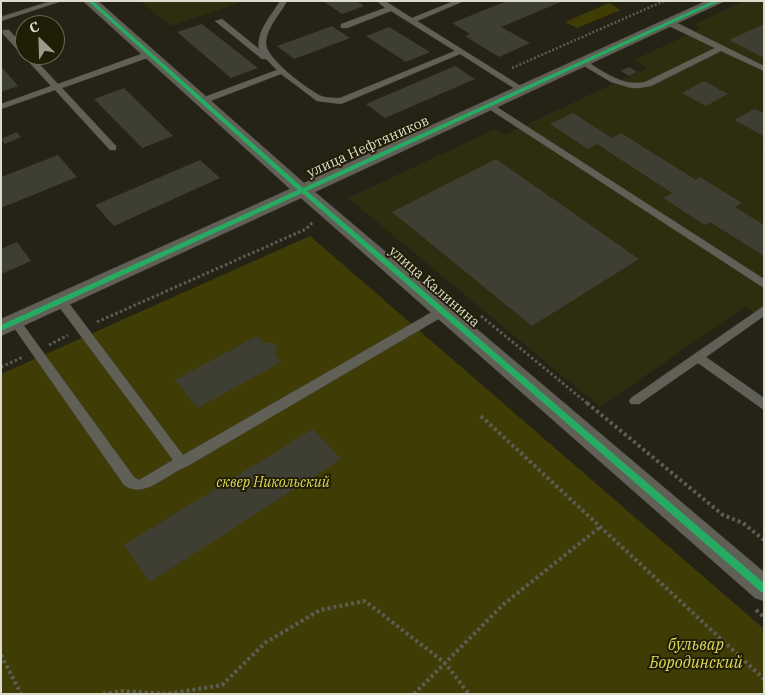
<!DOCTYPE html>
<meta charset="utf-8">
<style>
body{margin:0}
#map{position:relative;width:765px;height:695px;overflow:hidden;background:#242316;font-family:"IBM Plex Serif",serif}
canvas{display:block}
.frame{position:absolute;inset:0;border:2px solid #ddddce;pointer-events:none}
.north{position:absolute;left:15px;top:15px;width:50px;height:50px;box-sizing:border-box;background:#201e06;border:1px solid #6c6a56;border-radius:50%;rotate:336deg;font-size:14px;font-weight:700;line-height:20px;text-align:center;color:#ddddce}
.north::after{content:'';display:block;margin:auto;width:18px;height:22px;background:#9c9c8e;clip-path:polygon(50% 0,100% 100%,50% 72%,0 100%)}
</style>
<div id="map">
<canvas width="765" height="695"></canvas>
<div class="frame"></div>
<div class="north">С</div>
</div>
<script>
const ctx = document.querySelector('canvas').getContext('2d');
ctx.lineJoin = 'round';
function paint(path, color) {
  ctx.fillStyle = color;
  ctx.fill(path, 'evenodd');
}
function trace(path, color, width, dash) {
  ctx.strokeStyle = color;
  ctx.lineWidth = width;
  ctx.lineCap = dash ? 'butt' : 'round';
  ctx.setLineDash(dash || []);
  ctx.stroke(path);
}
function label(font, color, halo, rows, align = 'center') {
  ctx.font = font + ' "IBM Plex Serif",serif';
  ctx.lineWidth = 4;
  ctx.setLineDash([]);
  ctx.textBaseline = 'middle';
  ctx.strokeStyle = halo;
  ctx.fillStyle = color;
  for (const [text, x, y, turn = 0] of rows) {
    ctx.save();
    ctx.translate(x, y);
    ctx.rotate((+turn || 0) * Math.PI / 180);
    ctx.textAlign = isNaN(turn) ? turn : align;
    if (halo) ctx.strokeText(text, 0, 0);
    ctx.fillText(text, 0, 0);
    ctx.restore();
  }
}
paint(new Path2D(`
 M140,1H244L171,26Z
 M744,1H764V148L746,158L764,149V319L745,307L600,407L348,198L495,129L504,135L647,68L634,60L700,29L695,24Z`), '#2e2d0f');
paint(new Path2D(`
 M609,3L621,10L577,28L565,22Z
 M310,236L764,629V694H1V374Z`), '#403c06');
paint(new Path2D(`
 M323,1H357L364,6L342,14Z
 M507,1H563L501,27L530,43L499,57L465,36L470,34L452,23Z
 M202,24L258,68L231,78L177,32Z
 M764,24V58L729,40Z
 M332,26L350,38L294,59L277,46Z
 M389,27L430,52L406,62L366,36Z
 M1,66L18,86L1,92Z
 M455,66L475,79L385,118L366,104Z
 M629,67L637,72L629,76L621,71Z
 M704,81L728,94L706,106L682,93Z
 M124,88L173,136L142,148L94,99Z
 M754,109L764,113V136L734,120Z
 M573,113L612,138L621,133L696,180L700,177L742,203L735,207L764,225V256L710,222L705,225L663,198L672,193L597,144L588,149L550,124Z
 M17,132L21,137L5,144L1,139Z
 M58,155L77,177L1,208V177Z
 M496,159L639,259L532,326L392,212Z
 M200,160L220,178L114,226L95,205Z
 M17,242L31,261L1,274V249Z
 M257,336L264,343H273L277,348L275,355L281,362L198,408L175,380Z
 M313,429L341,459L150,582L124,545Z`), '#3f3e33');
const service = new Path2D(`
 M51,1H62L1,21V17Z
 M280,1H287C281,13 266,28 266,43C265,58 307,89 321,96C326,98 334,98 340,98L455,51L391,11L347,28H341V24L385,8L377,1H385L412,18L454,1H464L417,21L527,90L523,92H520L460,54L341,104L317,101L281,74L205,103H199V99L277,70L266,59H262L215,21L222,19L259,49C256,31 272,15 280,1Z
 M667,21H673L764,66V71L721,51L651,86L639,88H631L611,82L579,63L586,61C604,72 623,87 645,82L715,48L667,25Z
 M3,30H9L25,48V55H31L58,84L147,52H153V56L62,88L116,146V150H110L55,90L1,109V104L51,86L3,34Z
 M489,102L764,279V288L486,107L485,105Z
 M61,297L65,298L183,455L439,308L443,307L448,311L447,314L186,467C168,473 144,500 124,485L10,322L15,318L19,319L134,477L139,480L173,460L57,304L56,301Z
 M764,306V316L706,357L764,398V410L698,363L639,404H631L629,401L631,398Z`);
const minor = new Path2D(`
 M83,1H98L304,183L706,1H725L315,192L764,572V601L755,598L301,198L1,336V319L290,189Z`);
trace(service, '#3f3e34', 1);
trace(minor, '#3f3e34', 1);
trace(new Path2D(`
 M512,68L664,1`), '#5c5c52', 2.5, [2, 2]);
trace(new Path2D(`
 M481,316L588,404
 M97,322L306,229L313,222
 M49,345L68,335
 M1,367L23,357`), '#5c5c52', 3, [2.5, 2.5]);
trace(new Path2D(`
 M587,403L723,515L743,523L764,540
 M481,416L764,679
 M756,610L764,617
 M1,655L21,694
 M103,694L123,691L167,694L222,685L265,643L320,610L365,601L445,663L469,694
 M414,694L505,603L600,527`), '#5c5c52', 4, [3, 3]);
paint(service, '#616057');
paint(minor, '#616057');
paint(new Path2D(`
 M88,1H93L303,188L713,1H720L307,191L764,583V593L761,592L302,193L1,331V325L298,190Z`), '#26ab63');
label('14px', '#ddddce', '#201e06', [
 ["улица Нефтяников",368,147,-24],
 ["улица Калинина",434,287,41]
]);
label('italic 14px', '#dfd659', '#201e06', [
 ["сквер Никольский",273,483]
]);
label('italic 16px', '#dfd659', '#201e06', [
 ["бульвар",696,645],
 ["Бородинский",696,663]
]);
</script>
